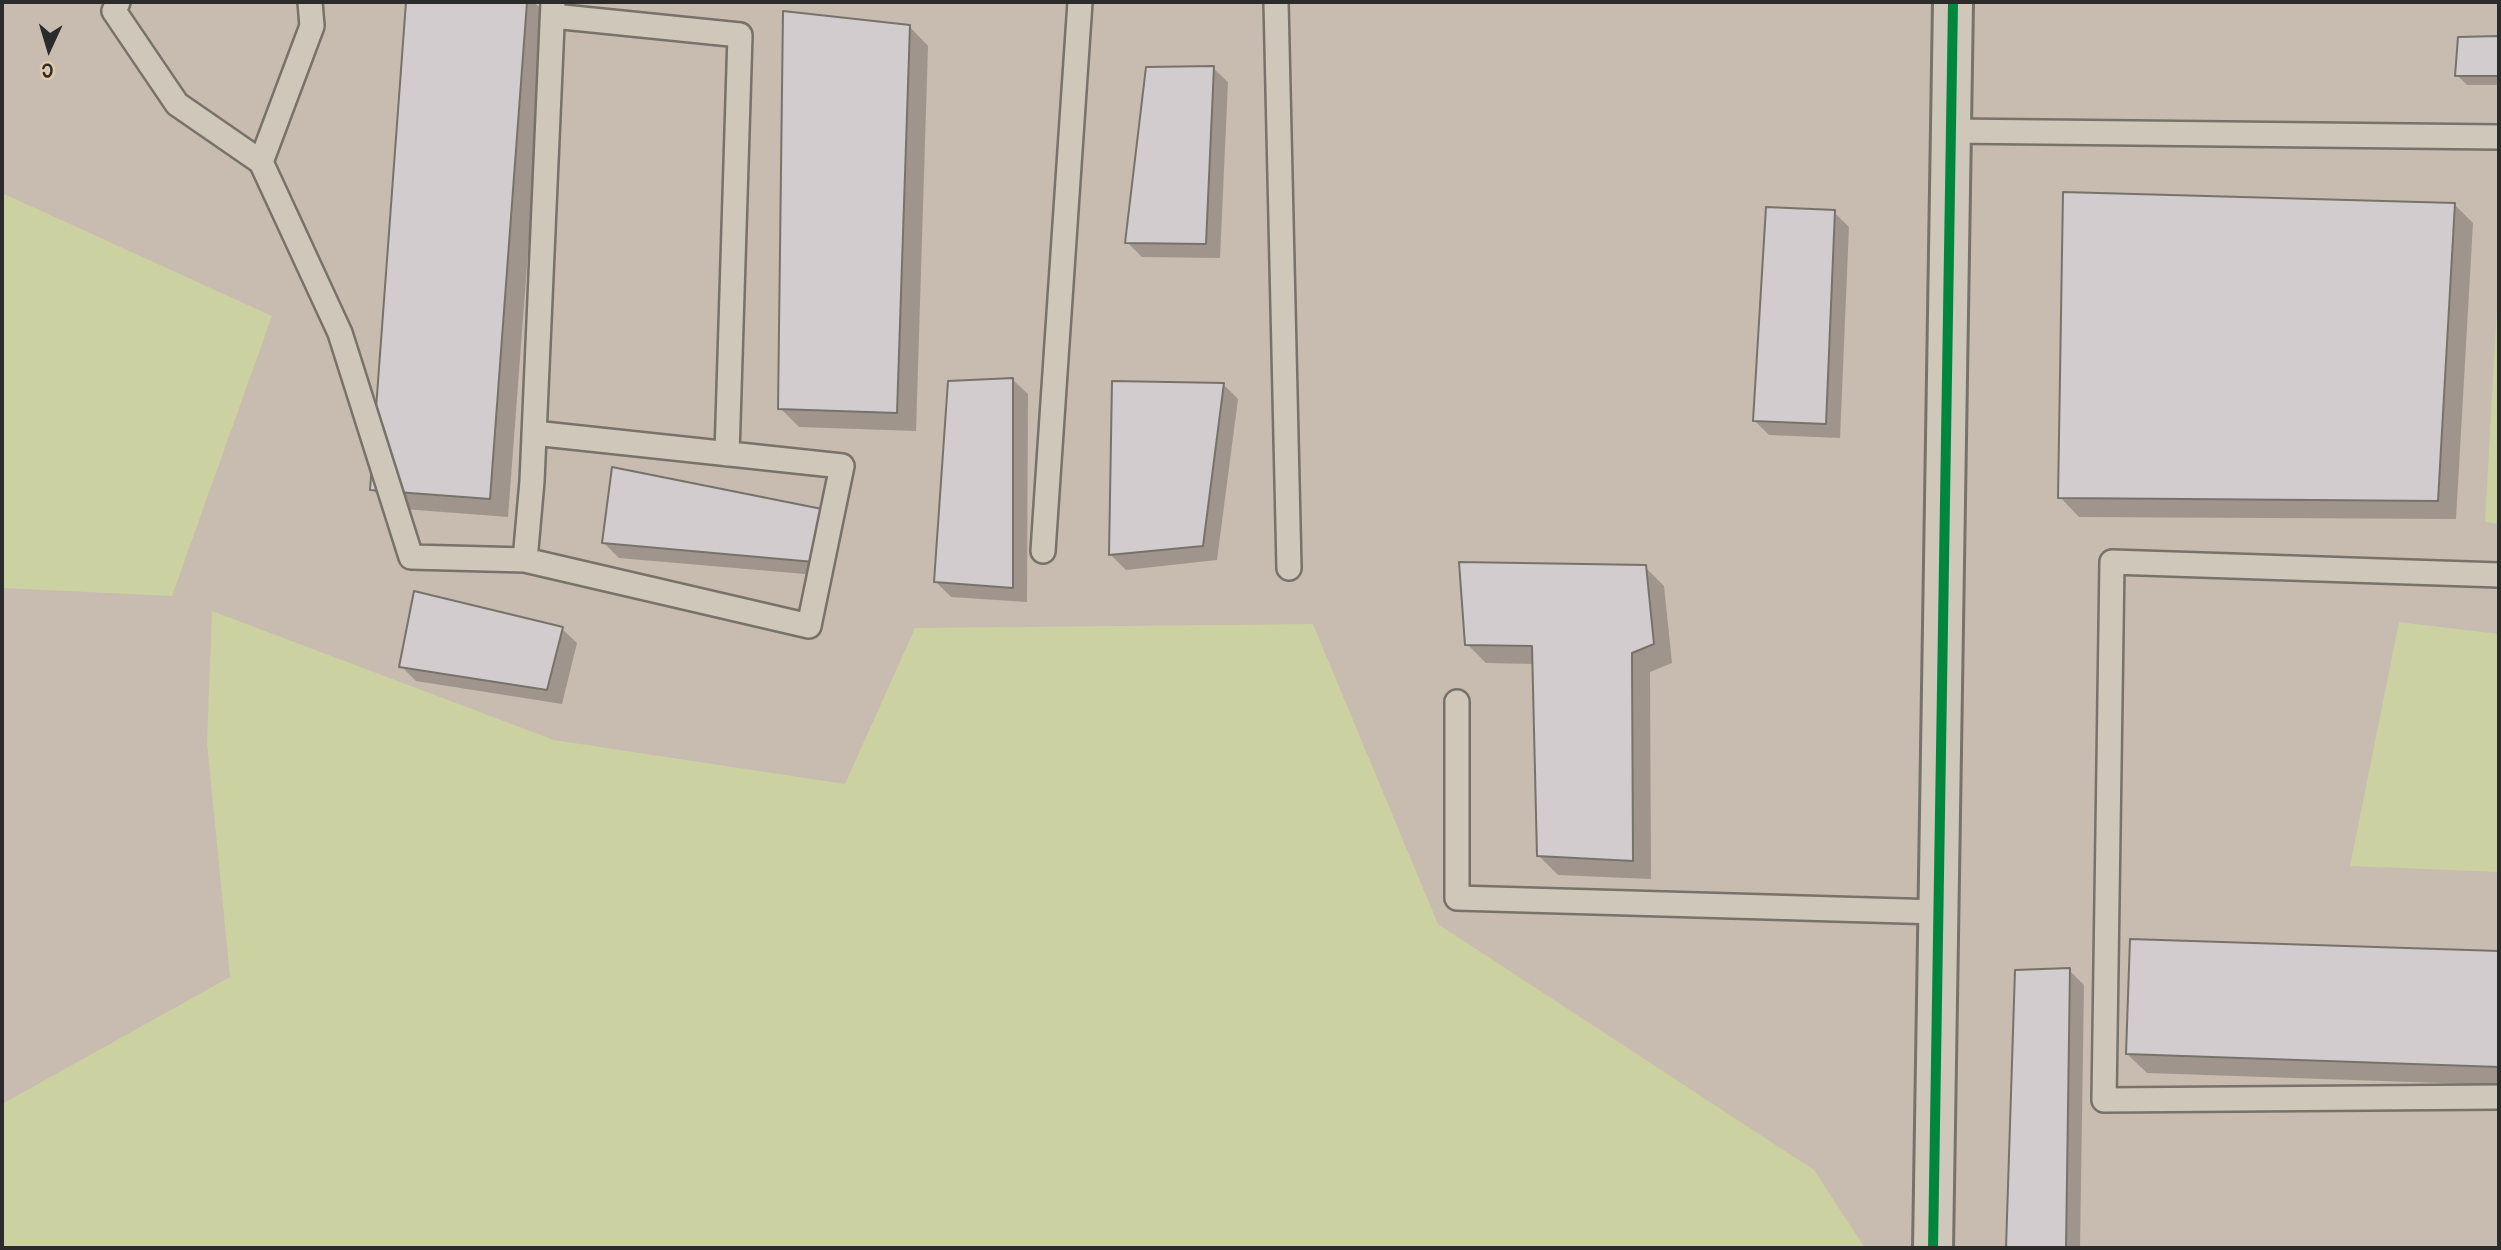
<!DOCTYPE html>
<meta charset="utf-8">
<style>
body{margin:0}
#map{position:relative;width:2501px;height:1250px;overflow:hidden;background:#d4c8b7;font-family:Pangolin,sans-serif}
canvas{display:block}
.frame{position:absolute;inset:0;border:4px solid #2b2b2b;pointer-events:none}
.north{position:absolute;left:14px;top:14px;width:70px;height:70px;-webkit-text-stroke:5px #e1caaa;paint-order:stroke;rotate:184deg;font-size:19px;font-weight:700;line-height:28px;text-align:center;color:#2b2b2b}
.north::after{content:'';display:block;margin:auto;width:24px;height:32px;background:#2b2b2b;clip-path:polygon(50% 0,100% 100%,50% 72%,0 100%)}
</style>
<div id="map">
<canvas width="2501" height="1250"></canvas>
<div class="frame"></div>
<div class="north">С</div>
</div>
<script>
const ctx = document.querySelector('canvas').getContext('2d');
ctx.lineJoin = 'round';
function paint(path, color) {
  ctx.fillStyle = color;
  ctx.fill(path, 'evenodd');
}
function trace(path, color, width, dash) {
  ctx.strokeStyle = color;
  ctx.lineWidth = width;
  ctx.lineCap = dash ? 'butt' : 'round';
  ctx.setLineDash(dash || []);
  ctx.stroke(path);
}
paint(new Path2D(`
 M2,2H2499V1248H2Z`), '#c8bbaf');
paint(new Path2D(`
 M2,193L272,316L172,596L2,588Z
 M2499,272V524L2485,522Z
 M212,611L554,740L845,784L915,628L1313,624L1438,924L1814,1170L1865,1248H2V1104L230,977L207,743Z
 M2399,622L2499,634V872L2350,866Z`), '#cbd1a1');
paint(new Path2D(`
 M408,2H534L546,14L508,517L391,508L372,489Z
 M909,26L928,46L916,431L799,427L780,408Z
 M2499,38V85H2467L2457,75L2459,39Z
 M1213,68L1228,82L1220,258L1142,257L1127,242Z
 M2454,204L2473,223L2456,519L2079,517L2060,497Z
 M1834,212L1849,227L1840,438L1769,435L1754,420Z
 M1013,380L1028,394L1027,602L951,597L936,582Z
 M1223,384L1238,399L1217,560L1126,570L1111,555Z
 M821,511L828,576L619,558L604,543Z
 M1645,567L1664,586L1672,663L1650,672L1651,879L1558,875L1538,855L1534,664L1486,663L1467,644Z
 M562,629L577,643L562,704L416,681L401,666Z
 M2131,941L2499,953V1085L2147,1073L2127,1054Z
 M2069,970L2084,985L2080,1248H2007L2017,972Z`), '#0003');
const building = new Path2D(`
 M406,2H527L490,499L370,490Z
 M783,11L910,25L897,413L778,409Z
 M2499,36V76H2455L2458,37Z
 M1214,66L1206,244L1125,243L1146,67Z
 M2063,192L2455,203L2438,501L2058,498Z
 M1766,207L1835,210L1826,424L1753,421Z
 M1013,378V588L934,582L948,381Z
 M1112,381L1224,383L1203,546L1109,555Z
 M612,467L822,509L814,562L602,543Z
 M1459,562L1646,565L1654,644L1632,653L1633,861L1537,856L1532,646L1465,645Z
 M414,591L563,627L547,690L399,667Z
 M2130,939L2499,951V1067L2126,1054Z
 M2070,968L2066,1248H2006L2015,970Z`);
paint(building, '#d2ccce');
trace(building, '#77726a', 2);
const service = new Path2D(`
 M118,2L114,11L177,104L261,162L340,333L411,557L525,560L809,626L842,466L534,433
 M1276,2L1289,568
 M553,16L740,35L727,454
 M1951,131L2499,137
 M261,162L312,26L310,2
 M1043,551L1080,2
 M525,560L532,481L553,2
 M2499,575L2112,562L2104,1100L2499,1097
 M1457,702V898L1939,912`);
const minor = new Path2D(`
 M1933,1248L1953,2`);
trace(service, '#77726a', 28);
trace(minor, '#77726a', 44);
trace(service, '#d0c7bb', 23);
trace(minor, '#d0c7bb', 38);
trace(new Path2D(`
 M1933,1248L1953,2`), '#00873e', 10);
</script>
